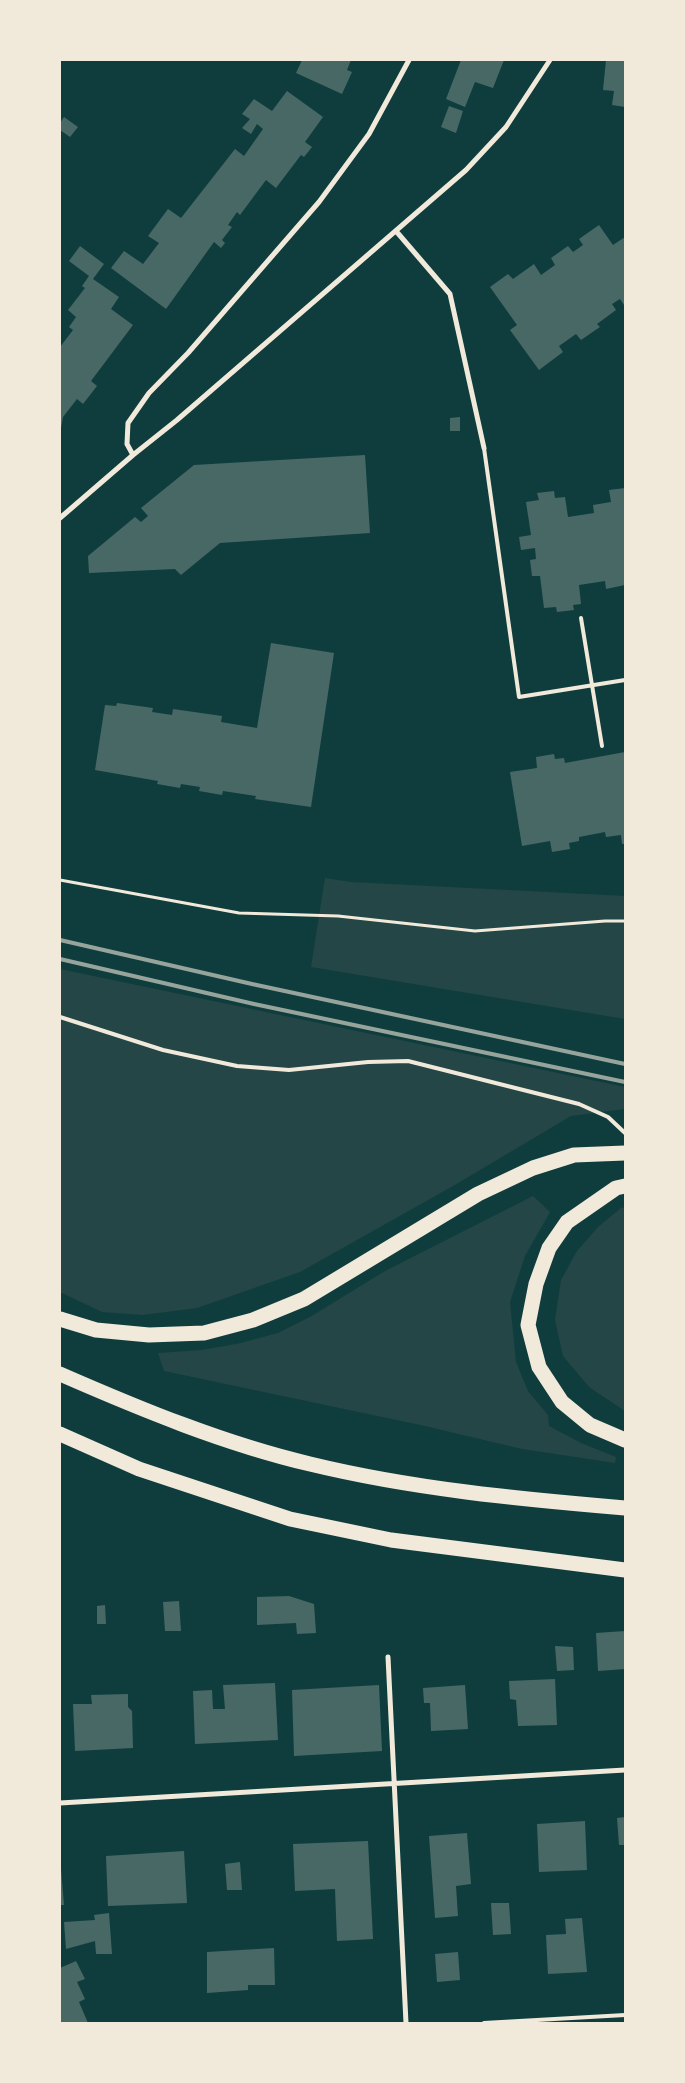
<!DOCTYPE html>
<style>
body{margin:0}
#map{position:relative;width:685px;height:2083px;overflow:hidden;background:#0f3d3e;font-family:Inter,sans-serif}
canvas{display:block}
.frame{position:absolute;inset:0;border:61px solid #f1e9da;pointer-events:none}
</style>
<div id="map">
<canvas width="685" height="2083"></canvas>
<div class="frame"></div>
</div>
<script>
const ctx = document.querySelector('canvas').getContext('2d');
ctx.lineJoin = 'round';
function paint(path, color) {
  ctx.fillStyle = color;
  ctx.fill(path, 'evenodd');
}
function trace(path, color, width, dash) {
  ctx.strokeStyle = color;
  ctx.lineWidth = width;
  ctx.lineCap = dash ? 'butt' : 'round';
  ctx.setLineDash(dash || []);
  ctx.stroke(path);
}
paint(new Path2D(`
 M325,878L351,882L625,896V1019L311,967Z
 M60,969L625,1087V1109L571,1116L453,1186L300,1272L197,1308L143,1315L102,1312L60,1292Z
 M533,1196L550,1212L525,1256L510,1302L516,1362L528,1391L548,1415L549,1426L581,1443L616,1457L615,1463L522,1449L425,1426L164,1371L158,1353L202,1350L241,1343L278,1333L310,1317L385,1271Z
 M625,1207V1411L589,1387L563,1356L555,1320L561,1280L577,1251L598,1227L621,1208Z`), '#244646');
paint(new Path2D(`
 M302,60H351L347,70L352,72L342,94L296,73Z
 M461,60H504L493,88L475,82L465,107L446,99Z
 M606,60H625V107L612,105L614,91L603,90Z
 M287,91L323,117L305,142L312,147L304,157L301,155L276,188L266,180L240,215L237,212L228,225L232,227L222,240L225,243L221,248L214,242L166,309L111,268L124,251L143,264L159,243L148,236L168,209L181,218L235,149L244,156L263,129L257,124L251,134L242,128L250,119L242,114L254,99L272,111Z
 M449,106L463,111L456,133L441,127Z
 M64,117L78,127L70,137L60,130V123Z
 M599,225L613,245L625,237V304L624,305L620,299L612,304L616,310L597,324L600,327L581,340L576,334L559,346L563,352L539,370L510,330L517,325L490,287L508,274L513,279L534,264L541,275L555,265L551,258L568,246L573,252L583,245L579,239Z
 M80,246L104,264L93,279L119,297L111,309L133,325L91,381L97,386L83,404L77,399L63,417L61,428L60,347L73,330L69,327L76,317L68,310L85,288L82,286L89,276L69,261Z
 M460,417V431H450V418Z
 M365,455L370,533L220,543L181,575L175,569L89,573L88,556L135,517L141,522L148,516L141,508L194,465Z
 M625,488V585L606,589L605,581L579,585L581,604L573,605L574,610L557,612L556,607L544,608L540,576H532L530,560L536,559L535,548L521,550L519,537L531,535L526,502L539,500L537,493L554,491L555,498L565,497L568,517L594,513L593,505L611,502L609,490Z
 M271,643L334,653L311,807L255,799L256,796L223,791L222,795L199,791L200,787L181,784L180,788L157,784L158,781L95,770L105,705L116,706L117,703L153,708L152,712L172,715L173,709L222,716L221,722L257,728Z
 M625,752V844H622L621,835L606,837L605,832L579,837V841L569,843L570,849L552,852L550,841L522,846L510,772L537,768L536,757L554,754L555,759L564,758L565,763Z
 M289,1596L314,1604L316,1633L297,1634L296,1623L257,1625V1597Z
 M179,1601L181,1631H165L163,1602Z
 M105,1605L106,1624H97V1606Z
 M625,1631V1669L598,1671L596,1633Z
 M555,1646L573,1647L574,1670L557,1671Z
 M555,1679L557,1725L518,1726L516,1700L510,1699L509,1681Z
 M275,1683L278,1740L195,1744L193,1691L212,1690L213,1709H225L223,1685Z
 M379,1685L382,1751L294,1756L292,1690Z
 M465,1685L468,1729L431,1731L430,1703H424L423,1688Z
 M128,1694V1707L132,1711L133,1748L75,1751L73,1704H92L91,1695Z
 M625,1817V1845H619L617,1818Z
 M585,1821L587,1870L539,1872L537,1824Z
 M467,1833L471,1884L456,1886L458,1916L435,1918L429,1836Z
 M368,1841L373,1939L337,1941L335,1889L295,1891L293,1844Z
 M184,1851L187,1903L108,1906L106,1856Z
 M240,1862L242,1890H227L225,1864Z
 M60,1869H61L64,1905H60Z
 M491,1903H509L511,1934L493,1935Z
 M109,1913L112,1954H96L95,1941L66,1949L64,1922L95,1920L94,1915Z
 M582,1918L587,1972L548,1974L546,1935L566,1934L565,1919Z
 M274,1948L275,1985H248V1990L207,1993V1952Z
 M458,1952L460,1980L437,1982L435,1954Z
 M76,1961L85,1979L77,1982L85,1999L79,2002L88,2023H60V1968Z`), '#486865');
trace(new Path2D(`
 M60,880L239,913L338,916L475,931L605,921H625`), '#f1e9da', 3);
trace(new Path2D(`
 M484,448L519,697L625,680
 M581,618L602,746
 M60,1017L163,1050L237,1066L289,1070L368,1062L408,1061L579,1104L608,1117L625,1133
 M484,2023L625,2015`), '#f1e9da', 4);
trace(new Path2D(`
 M396,231L450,294L484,448
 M133,455L127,444L128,423L149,393L188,353L319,202L369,134L409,60
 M60,518L133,455L177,420L466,170L506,127L550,60
 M388,1657L406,2023
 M60,1803L625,1770`), '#f1e9da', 5);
trace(new Path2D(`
 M625,1186L616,1188L567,1222L549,1248L536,1284L528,1325L539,1367L562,1402L590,1425L625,1440
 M60,1319L96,1330L149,1335L204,1333L253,1320L304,1299L478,1194L533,1168L574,1155L625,1153
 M60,1374C140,1409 225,1444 310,1464C413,1489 519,1499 625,1508
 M60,1434L139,1469L290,1519L391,1540L625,1570`), '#f1e9da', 15);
trace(new Path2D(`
 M60,940L252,984L625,1064
 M60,959L254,1004L625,1082`), '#97a49c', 4);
</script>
